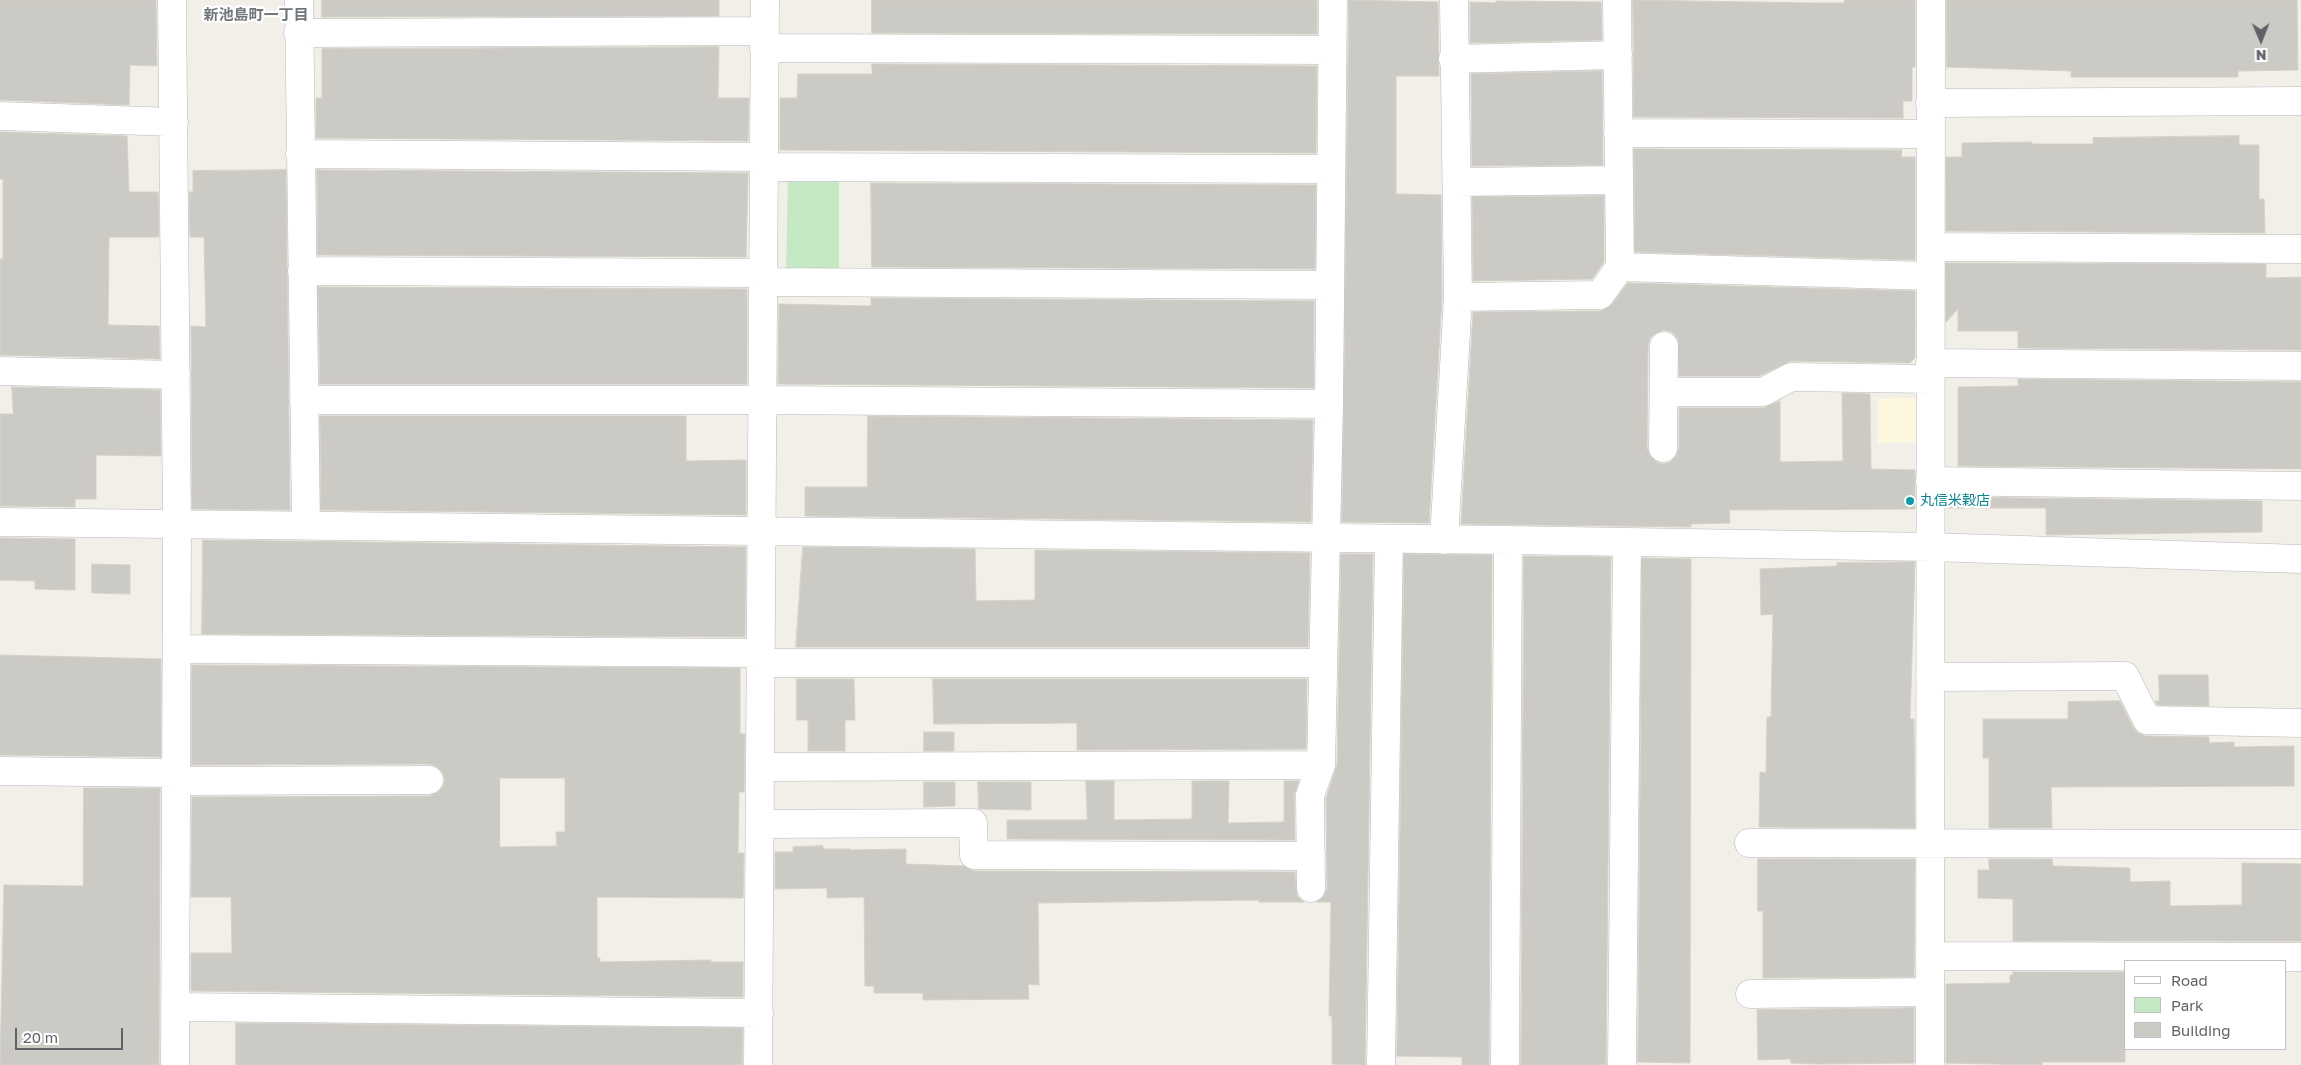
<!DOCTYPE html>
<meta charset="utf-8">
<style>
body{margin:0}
#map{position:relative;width:2301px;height:1065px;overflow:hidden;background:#f1efe8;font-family:"Golos Text",sans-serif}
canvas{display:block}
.legend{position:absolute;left:2124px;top:960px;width:162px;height:90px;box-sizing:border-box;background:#fff;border:1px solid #bfc1c3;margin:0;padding:6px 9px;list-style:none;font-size:15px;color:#5f6368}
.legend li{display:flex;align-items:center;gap:10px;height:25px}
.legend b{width:25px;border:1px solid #bfc1c3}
.north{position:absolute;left:2236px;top:15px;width:50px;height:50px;-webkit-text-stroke:4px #fff;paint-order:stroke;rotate:179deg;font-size:14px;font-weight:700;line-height:20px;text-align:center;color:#5f6368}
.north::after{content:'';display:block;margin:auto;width:18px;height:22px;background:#5f6368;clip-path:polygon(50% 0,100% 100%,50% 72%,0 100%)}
.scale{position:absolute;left:15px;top:1028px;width:108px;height:22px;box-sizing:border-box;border:2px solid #5f6368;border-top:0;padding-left:6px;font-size:15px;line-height:18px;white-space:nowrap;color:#5f6368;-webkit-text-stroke:4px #fff;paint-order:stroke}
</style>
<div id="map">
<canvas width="2301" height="1065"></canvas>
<ul class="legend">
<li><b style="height:6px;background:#fff"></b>Road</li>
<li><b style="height:14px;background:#c5e8c5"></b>Park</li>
<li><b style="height:14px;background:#cccac5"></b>Building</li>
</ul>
<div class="north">N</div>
<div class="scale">20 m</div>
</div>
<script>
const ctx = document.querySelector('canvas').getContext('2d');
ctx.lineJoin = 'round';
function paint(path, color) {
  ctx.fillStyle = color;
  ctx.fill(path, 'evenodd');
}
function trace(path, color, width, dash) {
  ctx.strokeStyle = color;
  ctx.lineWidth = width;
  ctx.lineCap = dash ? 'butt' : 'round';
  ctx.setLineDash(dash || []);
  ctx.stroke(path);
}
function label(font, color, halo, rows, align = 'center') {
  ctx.font = font + ' "Golos Text","Noto Sans JP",sans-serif';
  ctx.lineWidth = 4.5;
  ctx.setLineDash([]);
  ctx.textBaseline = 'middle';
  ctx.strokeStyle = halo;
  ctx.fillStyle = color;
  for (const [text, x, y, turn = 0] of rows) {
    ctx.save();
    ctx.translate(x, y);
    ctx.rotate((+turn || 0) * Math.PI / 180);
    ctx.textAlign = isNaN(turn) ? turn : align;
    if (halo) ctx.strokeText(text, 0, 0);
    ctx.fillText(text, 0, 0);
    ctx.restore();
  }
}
paint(new Path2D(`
 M1878,398H1919L1920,442L1878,443Z`), '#fef7e0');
paint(new Path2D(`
 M839,175V274L786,275L788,176Z`), '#c5e8c5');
const building = new Path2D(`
 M0,0H156L157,66L130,65L129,105L0,100Z
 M322,0H719V16L322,17Z
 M872,0H1317V34L872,33Z
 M1349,0L1438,2L1439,76H1396V194L1441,195L1442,297L1429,523L1342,522Z
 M1633,0L1813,3H1844V0H1915V67H1912V101H1903V118L1634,117Z
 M1947,0H2297L2298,70L2238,71V77H2071V71L1947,67Z
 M1496,1L1601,2L1602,40L1470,43V2L1496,3Z
 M719,47L718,98H749L748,141L316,138V98H322V49Z
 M872,64L1317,66L1316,153L780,150V98H797L798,74H872Z
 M1602,71L1603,165L1472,166L1471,74Z
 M0,132L127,136L129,192H158L159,237H109L108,325L159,326L160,359L0,355V259H3V179H0Z
 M2239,136V145H2259V199H2264L2265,233L1946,231V157H1962V143L2032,142V144H2093V138Z
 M1634,149L1902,150L1901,157H1915V260L1635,252Z
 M286,170L290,510L192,509L191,326L206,327L204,237H190L189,192H193V171Z
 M317,170L748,173L746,257L318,255Z
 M871,183L1316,185L1315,269L872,267Z
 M1604,196V262L1592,279L1473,281L1472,197Z
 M1946,263L2266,264V278L2301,277V350L2018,348V331H1958V309L1946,322Z
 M1628,283L1915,291V358L1910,363L1791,361L1759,376H1679L1678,339L1672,332L1664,330L1656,333L1650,338L1648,346L1647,448L1650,456L1656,462L1663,464L1670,462L1676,456L1679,448V408H1763L1780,401V462L1843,461L1842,393L1870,394L1871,469L1915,470V509L1729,510L1730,523L1691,524V527L1461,524L1473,312L1601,311L1612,304Z
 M318,287L747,289V384H320Z
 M871,298L1314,301V388L778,384L779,304L871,306Z
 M2018,379L2301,382V469L1958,466V387L2018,386Z
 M12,387L160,390L161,456L96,455V499H75V507L0,506V414H13Z
 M320,416H686V461L746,460V515L321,510Z
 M868,416L1313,420L1311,522L805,516V487H867Z
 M1946,497L2262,501V532L2046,535V508H1946Z
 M0,538L75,539V590L35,589V581L0,580Z
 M203,540L746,547L745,637L202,634Z
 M803,547L975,549L976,601L1035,600V550L1310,553L1308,647H796Z
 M1341,554H1373L1365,1065L1332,1064V1016H1329L1331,902H1317L1324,896L1327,888L1326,798L1337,765Z
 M1404,554L1492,555L1489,1065H1462V1057L1397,1056Z
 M1524,556L1611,557L1606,1065H1521Z
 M1642,558L1691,559L1690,1063L1638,1062Z
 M1915,562L1910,719H1914L1915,828L1759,827L1760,772L1766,773L1767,717H1771L1773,614L1761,615L1760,569L1837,566V563Z
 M92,564L130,565V594L92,593Z
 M0,655L161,659V757L0,755Z
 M192,665L740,668V734H745L744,792H739L738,853H744L743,898L597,897V958H600V962L711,960V962H743V997L191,991V953H232L231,897H191L192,797L429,796L437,793L443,787L445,780L442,772L436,766L429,764L192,765ZM500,778H565V832H556L557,846L500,847Z
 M2159,675H2208L2209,706L2157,705L2155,701H2159Z
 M797,679H854L855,720H845V751H808V720H797Z
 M933,679H1307L1306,749L1077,750V723L934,724Z
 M2120,701L2133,727L2138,733L2146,736L2209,737V743L2234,742V747L2294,746V786L2051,787L2052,828H1989V758H1983V719H2068V702Z
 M924,732H954V751H924Z
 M1086,781H1114V820L1192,819V781H1229L1228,823L1284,822V781H1299L1294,795L1295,840L1007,839V820H1087Z
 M924,782H955V806L924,807Z
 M978,782H1031V810L979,809Z
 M84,788H160L159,1065H0L4,885L83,886Z
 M823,846V849H850V850L906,849V864L964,866L974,871L1295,872L1297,896L1304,902H1259V900L1038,903L1039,985L1028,984L1029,999L923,1000V993H874V986H865L864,897L827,898V888L775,889V852H793V847Z
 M1758,859H1915L1914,977L1763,978V911H1758Z
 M1989,859H2052L2053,866L2130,868V882L2170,881V906L2242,905V863L2301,864V941H2013V899L1978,898V870H1989Z
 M2013,972H2125V1062H2042V1065L1946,1063V984L2010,983V975H2013Z
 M1914,1008V1063L1818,1064L1791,1063V1059L1758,1060L1757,1010Z
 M236,1023L743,1028L742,1065H236Z`);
paint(building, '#cccac5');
trace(building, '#d6d1c6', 1);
const street = new Path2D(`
 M172,0L177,525L175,1065
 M299,0L306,524
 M1617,0L1620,267L1930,276
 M298,33L765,31
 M764,48L1332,50
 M1453,59L1618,55
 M1930,103L2301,101
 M0,116L174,122
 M1618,133L1931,134
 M300,154L763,157
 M763,167L1331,169
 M1457,182L1618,180
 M1931,247L2301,249
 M302,271L762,273
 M762,282L1330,285
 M1458,297L1600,295L1620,267
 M1930,363L2301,366
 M0,371L176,375
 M1665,392H1763L1791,377L1930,379
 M304,400H761L1329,404
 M1663,448L1664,346
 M1930,481L2301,486
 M0,522L1508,540L1930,547L2301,559
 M1444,540L1458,297L1454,0
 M177,649L761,653
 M761,663H1323
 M1930,677L2125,676L2147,720L2301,723
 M760,767L1321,765
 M0,771L176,773
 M177,781L429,780
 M760,824L973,823L974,855L1311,856
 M1749,843L2301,844
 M1311,888L1310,795L1321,765L1329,404L1333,0
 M1930,956L2301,957
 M1750,994L1930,992
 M176,1007L759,1013
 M758,1065L765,0
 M1381,1065L1389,539
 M1505,1065L1508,540
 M1622,1065L1627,542
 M1930,1065L1931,0`);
trace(street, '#b5b8bc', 29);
trace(street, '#fff', 28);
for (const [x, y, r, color] of [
 [1910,501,5,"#0f9aa8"]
]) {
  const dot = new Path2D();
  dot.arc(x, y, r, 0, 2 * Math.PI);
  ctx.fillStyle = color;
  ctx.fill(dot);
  trace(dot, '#fff', 2);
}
label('14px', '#0d838f', '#fff', [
 ["丸信米穀店",1920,501]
], 'left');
label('bold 15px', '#70757a', '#fff', [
 ["新池島町一丁目",256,15]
]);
</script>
